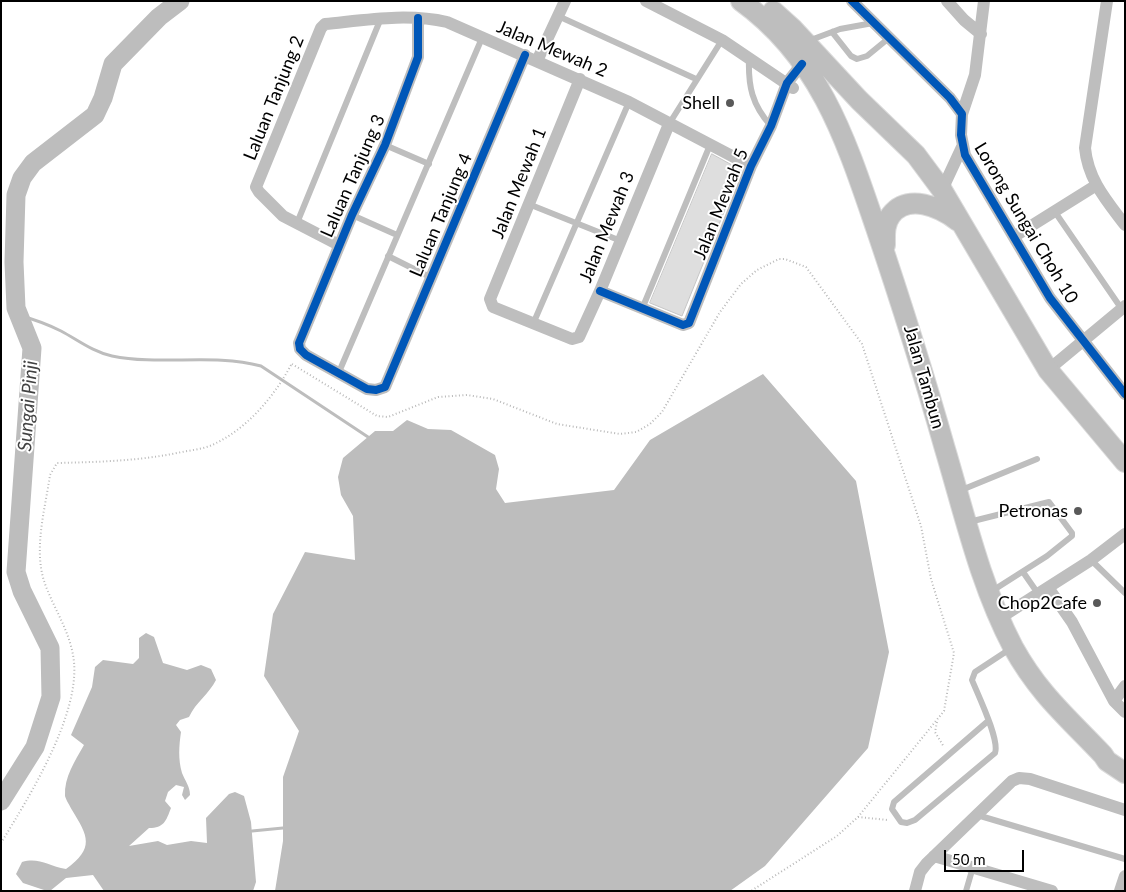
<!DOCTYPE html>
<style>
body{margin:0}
#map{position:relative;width:1126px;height:892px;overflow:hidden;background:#fff;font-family:Lato,sans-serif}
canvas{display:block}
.frame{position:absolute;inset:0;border:2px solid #000;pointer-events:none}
.scale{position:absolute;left:944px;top:850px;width:80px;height:22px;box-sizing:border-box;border:2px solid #000;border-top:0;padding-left:6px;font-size:15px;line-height:18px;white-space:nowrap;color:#000;-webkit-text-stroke:4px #fff;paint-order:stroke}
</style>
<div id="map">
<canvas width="1126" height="892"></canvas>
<div class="frame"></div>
<div class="scale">50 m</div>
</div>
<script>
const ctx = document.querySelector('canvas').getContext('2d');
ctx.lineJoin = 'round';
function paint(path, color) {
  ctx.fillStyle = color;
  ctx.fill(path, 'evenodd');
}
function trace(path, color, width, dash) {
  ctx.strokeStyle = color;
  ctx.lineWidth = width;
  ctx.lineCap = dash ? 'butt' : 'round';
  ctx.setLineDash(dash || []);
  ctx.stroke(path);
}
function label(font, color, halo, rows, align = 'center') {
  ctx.font = font + ' Lato,sans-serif';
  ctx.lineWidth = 4;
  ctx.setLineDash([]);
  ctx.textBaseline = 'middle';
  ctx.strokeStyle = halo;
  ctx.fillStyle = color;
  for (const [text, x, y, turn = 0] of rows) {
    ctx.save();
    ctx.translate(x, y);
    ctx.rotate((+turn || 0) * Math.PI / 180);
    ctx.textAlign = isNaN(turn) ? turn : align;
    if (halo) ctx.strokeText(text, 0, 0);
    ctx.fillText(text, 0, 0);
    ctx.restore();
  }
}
paint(new Path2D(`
 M763,374L856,481L889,652L868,748L765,866L730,891H275L283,841V777L299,731L264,676L273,614L305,552L355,560L353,516L341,495L338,477L343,458L375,431H393L407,420L428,429L451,430L495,455L499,469L496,489L505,503L614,490L650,440Z
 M146,633L154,637L163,663L187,670L201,665L211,669L216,680C209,694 196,702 189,717L180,720L176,725L181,732C179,746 178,759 182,773C185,781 190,786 190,795L185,800L182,795L184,787L176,785L168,792L165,801L171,808C166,821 164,828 149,828L129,846L158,841L167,845L191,841L207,843L206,818L229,794L235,792L244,796L251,822L256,882L253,891H104L93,875L66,878L50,891H47L23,883L16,874L22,862C39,857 48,866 66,869C95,848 88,836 72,810C70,806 66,800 65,796C64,777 75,761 84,745L71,735L92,687L95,667L103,660L133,664L139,658V638Z`), '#bdbdbd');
trace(new Path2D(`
 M18,315C33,319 47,324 61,331C78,340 93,352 112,356C161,366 212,353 261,366L368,437
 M252,831L283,828`), '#bdbdbd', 3);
trace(new Path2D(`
 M1,801L35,747L51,697L50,648L22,591L16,572L32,348L16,308L14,262L16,195L22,178L33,163L95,115L103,98L113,64L159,17L180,1`), '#bdbdbd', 19);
const building = new Path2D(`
 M712,154L741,170L682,316L650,303Z`);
paint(building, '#dedede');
trace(building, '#c6c6c6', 1);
const primary = new Path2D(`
 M741,1C820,58 846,140 876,228C901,302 924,375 945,449C965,516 980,584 1013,647C1039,694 1067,717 1103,755L1107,761L1125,773
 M773,11L793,29L859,100L916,155L942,190L1048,370L1125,462
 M885,245C885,235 884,224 891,215C908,193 940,207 958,221`);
trace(primary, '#dbdbdb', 22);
trace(new Path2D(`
 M292,364L377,416L388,417L438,397L467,395L493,399L557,424L620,434L636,432L650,424L662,412L720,312L741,284L757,270L779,259H785L806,267L862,344L921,526L931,579L954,653L944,711L858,817L837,836L751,891
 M937,722L935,732L944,747
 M858,817L888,820
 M1,843C29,797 79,717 74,662C71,633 55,611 45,584C33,550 45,510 50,475L57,463C99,462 140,461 182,452C192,450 203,449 212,445C246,430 274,397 291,365`), '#b9b9b9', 2, [1, 2.5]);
trace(new Path2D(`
 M558,16L696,79
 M832,32L851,56L857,59L867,56L889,38
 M808,41L840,29L873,23
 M749,58C748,86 752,105 771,126
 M669,124L722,40
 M385,145L429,164
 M531,205L621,241
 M1055,212L1121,308
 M352,215L397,235
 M297,223L381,18
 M388,256L430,277
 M642,309L710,145
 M533,324L629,102
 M339,372L482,38
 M959,491L1037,459
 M969,522L1049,502L1072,533V536L1047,556L992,591
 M1091,560L1125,593
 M1023,572L1039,595
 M988,721L894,802L892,809L901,822L907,823L915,820L995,753C1000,740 978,695 972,680L975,672L1010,649
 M977,815L1125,859
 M966,891L973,867`), '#bebebe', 6);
trace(new Path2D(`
 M646,1L722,40L793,88
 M852,1L950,98L962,114L961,135L965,155L1050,298L1125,394
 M947,1L964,20L981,34
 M1107,1L1085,148C1088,180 1107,201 1125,225
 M418,18V57L385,145L352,215L299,343L300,349L306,355L367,389L376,390L385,387L525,55
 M537,61L565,1
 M580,79L490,299L493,307L572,339L579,337L600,291L669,124
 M962,114L975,75L984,1
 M942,190L962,147
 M1015,236L1095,186
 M339,245L283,216L259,192L256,187L321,28L325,24C366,20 407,13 447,22L629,102L751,166
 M600,291L683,325L689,323L751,166L771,126L787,83L802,64
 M1048,370L1125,306
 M1049,589L1072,622L1114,701L1125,712
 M1000,618L1091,560L1125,534
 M1114,701L1125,686
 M934,856L1052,891
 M915,891L920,872L927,863L1012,781L1019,778L1030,779L1125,810
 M1120,891L1125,876`), '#bebebe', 12);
trace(primary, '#bebebe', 20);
trace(new Path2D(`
 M852,1L950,98L962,114L961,135L965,155L1050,298L1125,394
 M418,18V57L385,145L352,215L299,343L300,349L306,355L367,389L376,390L385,387L525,55
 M600,291L683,325L689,323L751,166L771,126L787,83L802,64`), '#0057b8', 8);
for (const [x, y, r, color] of [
 [730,103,5,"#595959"],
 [1078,511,5,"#595959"],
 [1097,603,5,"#595959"]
]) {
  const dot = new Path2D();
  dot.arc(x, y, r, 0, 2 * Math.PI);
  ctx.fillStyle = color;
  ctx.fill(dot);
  trace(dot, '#fff', 2);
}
label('18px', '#000', '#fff', [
 ["Jalan Mewah 2",552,49,23],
 ["Laluan Tanjung 2",274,98,-68],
 ["Laluan Tanjung 3",353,176,-66],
 ["Jalan Mewah 1",519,183,-68],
 ["Jalan Mewah 5",721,204,-68],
 ["Laluan Tanjung 4",441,215,-67],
 ["Lorong Sungai Choh 10",1026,223,59],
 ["Jalan Mewah 3",607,227,-68],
 ["Jalan Tambun",924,377,74]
]);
label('18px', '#000', '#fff', [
 ["Shell",720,103],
 ["Petronas",1068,511],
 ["Chop2Cafe",1087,603]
], 'right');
label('italic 19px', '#424242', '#fff', [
 ["Sungai Pinji",28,406,-86]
]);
</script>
